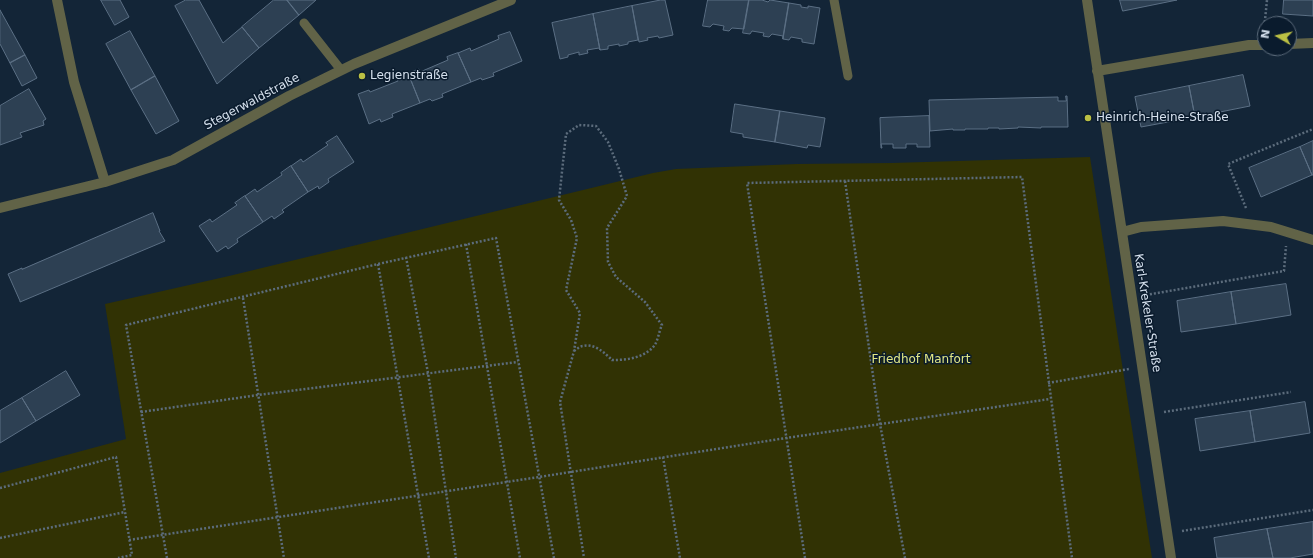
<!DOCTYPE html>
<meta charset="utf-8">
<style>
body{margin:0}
#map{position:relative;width:1313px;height:558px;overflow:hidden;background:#132537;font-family:"DejaVu Sans",sans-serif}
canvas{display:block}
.north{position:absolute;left:1257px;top:16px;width:40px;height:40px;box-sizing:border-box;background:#0a1b2d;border:1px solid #5b6a7a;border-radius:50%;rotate:279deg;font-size:11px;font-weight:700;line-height:16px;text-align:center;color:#d5e0ed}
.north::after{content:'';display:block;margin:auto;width:14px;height:18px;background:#bbc044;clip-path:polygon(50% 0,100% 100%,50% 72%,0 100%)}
</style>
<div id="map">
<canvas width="1313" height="558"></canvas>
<div class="north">N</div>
</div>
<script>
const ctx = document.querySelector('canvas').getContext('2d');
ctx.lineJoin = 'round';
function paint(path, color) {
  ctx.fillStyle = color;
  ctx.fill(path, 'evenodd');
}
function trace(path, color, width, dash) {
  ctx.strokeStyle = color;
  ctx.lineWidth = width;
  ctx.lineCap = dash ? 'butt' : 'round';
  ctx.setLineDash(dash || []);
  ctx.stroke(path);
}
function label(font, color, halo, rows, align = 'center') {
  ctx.font = font + ' "DejaVu Sans",sans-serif';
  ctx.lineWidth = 3;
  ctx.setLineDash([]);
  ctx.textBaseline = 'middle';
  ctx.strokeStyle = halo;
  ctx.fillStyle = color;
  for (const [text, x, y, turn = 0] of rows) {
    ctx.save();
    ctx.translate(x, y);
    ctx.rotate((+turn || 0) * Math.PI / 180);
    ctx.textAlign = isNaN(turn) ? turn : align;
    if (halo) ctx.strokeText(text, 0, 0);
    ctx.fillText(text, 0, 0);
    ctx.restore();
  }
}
paint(new Path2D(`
 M1090,157L1152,558H0V473L126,439L105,304L229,276L653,173L676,169L797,164L892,163Z`), '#313204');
const building = new Path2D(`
 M101,0H120L129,17L115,25Z
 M186,0H199L223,43L242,27L259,48L217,84L175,6Z
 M274,0H287L299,15L259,48L242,27Z
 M287,0H316L299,15Z
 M661,0H665L673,35L659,38L658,36L647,38L648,40L639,42L632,6Z
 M708,0H749L744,29L732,28L729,31L723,30L724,26L713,24L710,27L703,26Z
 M749,0H762L768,2L770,0L789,3L783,39V36L772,34L769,37L763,36L764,33L752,31L750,34L743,33Z
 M1120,0H1177L1123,11Z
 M1284,0H1313V16L1283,14Z
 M789,3L801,5V7L808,8V6L820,8L814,44L802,42V39L791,37L789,40L783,39Z
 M632,6L638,40L628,42V44L619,46V44L608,46V49L600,50L593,14Z
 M0,10L25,55L10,63L0,44Z
 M593,14L600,50L599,48L587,50L588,53L579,55V52L568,55V57L560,59L552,23Z
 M130,31L155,76L131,90L106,44Z
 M510,32L522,61L493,73L494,76L482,80L481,78L471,82L458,53L470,48L471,51L499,39L498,36Z
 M458,53L471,82L442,94L443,97L432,101L430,99L420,103L408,73L419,69L420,72L448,60L447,57Z
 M25,55L37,78L22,86L10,63Z
 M408,73L420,103L392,114L393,117L381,122L380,119L369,124L358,94L369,90L370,92L398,81L397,78Z
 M1243,75L1250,106L1195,117L1189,86Z
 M155,76L179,121L156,134L131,90Z
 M1189,86L1195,117L1141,127L1135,97Z
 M29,89L46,119L43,121L44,125L20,133L22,137L0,145V106Z
 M1066,96H1067L1068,127H1041V128L1018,127V128L999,129V128H988V129H965V130H953V129L930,131L929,100L1058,97V101H1066Z
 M735,104L780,111L775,142L743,137V134L731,132Z
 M780,111L825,118L820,147L808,145L807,148L775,142Z
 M929,116L930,147H917V144H906V148H893V144H881L882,148H881L880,118Z
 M337,136L354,162L328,179L329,182L319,189L318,186L308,192L291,166L301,159L303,162L328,145L326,143Z
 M1313,141V175H1312L1300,147Z
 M1300,147L1312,175L1261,197L1249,168Z
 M291,166L308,192L282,210L284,212L274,219L272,216L263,222L245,196L255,189L257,192L282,175L281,173Z
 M245,196L263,222L237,239L238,242L228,249L226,246L217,252L199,226L210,219L212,222L237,205L235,203Z
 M153,213L160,231H159L165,241L20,302V301L8,274L22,268V269Z
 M1286,284L1291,315L1236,324L1231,292Z
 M1231,292L1236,324L1181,332L1177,301Z
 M66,371L80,395L36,421L22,398Z
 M22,398L36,421L0,443V411Z
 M1305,402L1310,433L1255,442L1250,411Z
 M1250,411L1255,442L1200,451L1195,419Z
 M1313,522V554L1290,558H1273L1267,529Z
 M1267,529L1273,558H1217L1214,538Z`);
paint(building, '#2d4053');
trace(building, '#5b6f84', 1);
trace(new Path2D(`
 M1264,30L1267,0
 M845,181L880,424L905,558
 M1246,208L1228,164L1313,129
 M466,244L520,558
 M406,257L428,373L456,558
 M378,264L429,558
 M1146,295L1284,271L1286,246
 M243,298L284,558
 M574,351C577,349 580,346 583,346C594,343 605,353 612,360C627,360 644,358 654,346C658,341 659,331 662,325L645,302L616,277L608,262L607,228L627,196L619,169L608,142L596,126L579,125L566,134L559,200L571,220L577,238L566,290L580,313L574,351L560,402L584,558
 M1048,383L1129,369
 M141,412L258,395L518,362
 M1164,412L1291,392
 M663,457L680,558
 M0,488L116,457L132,555L118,558
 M1182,531L1313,510
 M0,538L125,512
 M129,540L539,477L786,438L1050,399
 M167,558L126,325L378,264L496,238L554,558
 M805,558L747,183L1022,177L1072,558`), '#5c6c7c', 2.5, [2, 2]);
trace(new Path2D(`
 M834,0L848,76
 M304,23L341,70`), '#616347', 9);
trace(new Path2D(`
 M57,0L74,82L105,182
 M1087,0L1171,558
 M1289,44L1313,43
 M1097,71L1249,45H1265
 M0,208L105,182L173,160L289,96L354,64L511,0
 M1122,232L1141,227L1223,221L1271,227L1313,240`), '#616347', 10);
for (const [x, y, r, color] of [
 [362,76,4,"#bbc044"],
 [1088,118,4,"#bbc044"]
]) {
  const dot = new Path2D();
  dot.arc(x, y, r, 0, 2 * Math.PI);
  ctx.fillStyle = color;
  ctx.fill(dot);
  trace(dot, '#0a1b2d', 1.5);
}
label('12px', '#d5e0ed', '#0a1b2d', [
 ["Legienstraße",370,76],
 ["Heinrich-Heine-Straße",1096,118]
], 'left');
label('12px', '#d5e0ed', '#0a1b2d', [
 ["Stegerwaldstraße",252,102,-28],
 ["Karl-Krekeler-Straße",1147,313,81]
]);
label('12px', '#e2e784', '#0a1b2d', [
 ["Friedhof Manfort",921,360]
]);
</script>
